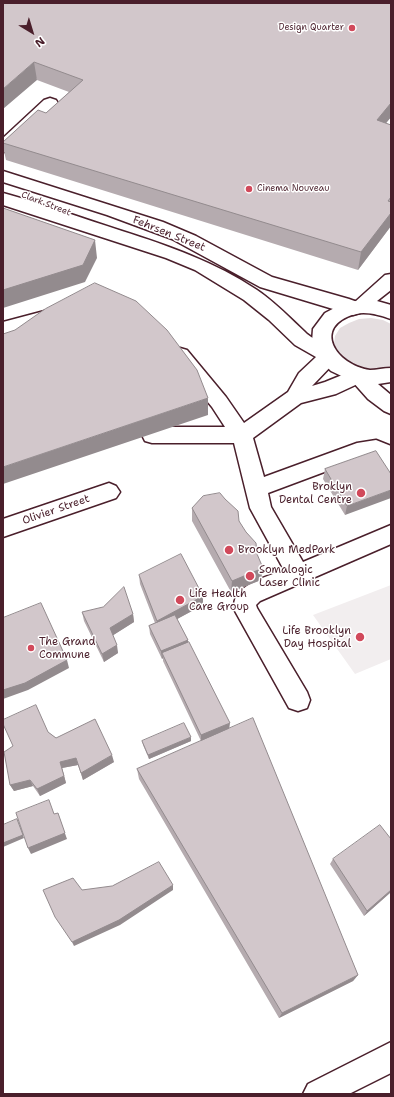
<!DOCTYPE html>
<style>
body{margin:0}
#map{position:relative;width:394px;height:1097px;overflow:hidden;background:#fff;font-family:"Shantell Sans",sans-serif}
canvas{display:block}
.frame{position:absolute;inset:0;border:4px solid #4a1f2b;pointer-events:none}
.north{position:absolute;left:12px;top:12px;width:40px;height:40px;-webkit-text-stroke:3px #fff;paint-order:stroke;rotate:142deg;font-size:11px;font-weight:700;line-height:16px;text-align:center;color:#4a1f2b}
.north::after{content:'';display:block;margin:auto;width:14px;height:18px;background:#4a1f2b;clip-path:polygon(50% 0,100% 100%,50% 72%,0 100%)}
</style>
<div id="map">
<canvas width="394" height="1097"></canvas>
<div class="frame"></div>
<div class="north">N</div>
</div>
<script>
const ctx = document.querySelector('canvas').getContext('2d');
ctx.lineJoin = 'round';
function fillPath(path, color) { ctx.fillStyle = color; ctx.fill(path, 'evenodd'); }
function strokePath(path, color, width, dash) { ctx.strokeStyle = color; ctx.lineWidth = width; ctx.lineCap = dash ? 'butt' : 'round'; ctx.setLineDash(dash || []); ctx.stroke(path); }
function drawText(font, color, halo, rows, align = 'center') {
  ctx.font = font + ' "Shantell Sans",sans-serif'; ctx.lineWidth = 3; ctx.setLineDash([]); ctx.textBaseline = 'middle'; ctx.strokeStyle = halo; ctx.fillStyle = color; for (const [text, x, y, turn = 0] of rows) {
    ctx.save(); ctx.translate(x, y); ctx.rotate((+turn || 0) * Math.PI / 180); ctx.textAlign = isNaN(turn) ? turn : align; if (halo) ctx.strokeText(text, 0, 0); ctx.fillText(text, 0, 0); ctx.restore();
  }
}
fillPath(new Path2D(`
 M391 585V659L355 674 313 615Z`), '#f2eeef');
fillPath(new Path2D(`
 M371 318 383 320 391 324V371L365 373 336 354 334 345 335 336 340 328 349 323 359 319Z`), '#e5dee0');
const minor = new Path2D(`
 M50 98 56 100 58 103 56 106 9 151 3 152V138L44 100Z
 M3 171 163 222 196 236 272 277 349 299 360 303 362 308 360 313 353 315 260 287 172 239 107 215 3 182Z
 M3 193C43 204 82 218 122 231 169 246 215 262 257 290 276 303 291 319 307 334 318 343 330 344 338 357L335 362 312 386 325 382 357 369 364 371 367 376 364 381 336 394 301 403 253 438 264 477 357 443 376 440 391 446V473L384 471C376 455 376 456 359 459L268 493 271 507 303 562 391 525V544L260 601 256 605 257 608 307 692 310 700 307 708 298 711 289 708 235 611C228 586 267 577 284 570L250 508 234 443H152L145 441 142 435 145 429 152 427H225L212 407 173 360 170 355 173 350 180 348 187 350 226 397 244 423 288 392 299 373 316 357 295 345 269 320 244 300 195 270 166 258 3 205Z
 M52 309 59 311 61 316 59 321 3 336V322Z
 M109 483 116 486 120 492 116 498 3 537V519Z
 M391 1042V1073L349 1094H303L308 1084Z`);
const major = new Path2D(`
 M391 274V290L377 301 391 305V319C380 315 366 311 355 314 311 327 336 365 370 370 376 370 384 368 391 368V382L378 384 391 395V414L384 411 368 399 352 381 331 371 320 360 312 342 313 329 325 313 342 304 356 301 385 275Z`);
strokePath(minor, '#4a1f2b', 3);
strokePath(major, '#4a1f2b', 3);
fillPath(minor, '#fff');
fillPath(major, '#fff');
fillPath(new Path2D(`
 M3 3H391V117L386 123 391 125V226L358 270 6 160 3 147V143L46 113 69 92 37 80Z
 M376 451 345 515 323 479 325 469Z
 M192 508 239 521 261 580 231 592 192 521Z
 M139 575 203 596V605L177 619 188 640V642L229 729 358 975 353 981 279 1018 139 779 137 769 201 741 163 661V658L162 659 150 634 149 626 155 623 140 584Z
 M82 612 133 614 134 622 113 635 118 653 104 662 84 621Z
 M48 732 56 738 114 762 83 780 78 765 62 768 66 783 40 796 33 786 14 791 10 785Z
 M142 741H191L149 759 143 745Z
 M333 859 391 892 364 916 330 864Z`), '#b5abaf');
fillPath(new Path2D(`
 M34 62 37 80 3 109V89Z
 M391 103V117L374 138 377 120Z
 M391 213V226L358 270 361 252Z
 M95 240 97 258 85 282 3 308V290Z
 M208 398V415L3 484V467Z
 M391 490V498L345 515 347 506Z
 M263 568 261 580 231 592 232 581Z
 M203 596V605L157 630V621Z
 M133 614 134 622 112 636 110 628Z
 M188 640V648L162 653 163 658 162 659 161 651Z
 M117 645 118 653 104 662 102 654Z
 M67 660 69 668 28 690 3 699V690Z
 M230 723 229 730 201 742V735Z
 M191 737V741L149 759 148 755Z
 M112 755 114 762 83 780 81 773Z
 M76 758 78 765 62 768 66 783 40 796 37 789 60 762Z
 M30 780 33 786 14 791 10 785Z
 M17 819 24 838 3 847V843Z
 M60 819 67 839 31 854 28 848Z
 M173 885V890L120 925 74 946 72 942Z
 M391 890V892L364 916 367 911Z
 M358 975 353 981 279 1018 282 1013Z`), '#938b8e');
const building = new Path2D(`
 M3 3H391V103L377 120 391 125V197L388 201 391 202V213L361 252 3 143V142L38 110 46 113 83 80 34 62 3 89Z
 M3 208 95 240 83 265 3 290Z
 M95 283 136 301 167 330 197 370 208 398 3 467V334L15 330 45 309Z
 M376 451 391 474V490L347 506 325 469Z
 M220 493 225 499 238 511 239 521 246 532 256 543 257 554 263 568 232 581 192 508 203 496Z
 M181 554 203 596 157 621 139 575Z
 M124 587 133 614 110 628 117 645 102 654 82 612 103 607Z
 M41 603 67 660 25 683 3 690V618Z
 M175 615 188 640 161 651 149 626Z
 M189 642 230 723 201 735 162 653Z
 M36 705 48 732 56 738 95 719 112 755 81 773 76 758 60 762 64 776 37 789 30 780 10 785 4 752 13 746 3 724V720Z
 M253 718 358 975 282 1013 137 769Z
 M184 723 191 737 148 755 142 741Z
 M49 800 54 814 58 813 65 833 28 848 16 813Z
 M17 819 23 835 3 843V825Z
 M380 825 391 839V890L367 911 333 859Z
 M159 862 173 885 119 920 72 942 55 917 43 890 73 878 82 890 112 886Z`);
fillPath(building, '#d2c7cb');
strokePath(building, '#938b8e', 1);
for (const [x, y, r, color] of [
 [352,28,4,"#d1495b"],
 [249,189,4,"#d1495b"],
 [361,493,5,"#d1495b"],
 [229,550,5,"#d1495b"],
 [250,576,5,"#d1495b"],
 [180,600,5,"#d1495b"],
 [360,637,5,"#d1495b"],
 [31,648,4,"#d1495b"]
]) { const dot = new Path2D(); dot.arc(x, y, r, 0, 2 * Math.PI); ctx.fillStyle = color; ctx.fill(dot); strokePath(dot, '#fff', 1.5); }
drawText('9px', '#4a1f2b', '#fff', [
 ["Design Quarter",344,28],
 ["Cinema Nouveau",257,189,"left"]
], 'right');
drawText('9px', '#4a1f2b', '#fff', [
 ["Clark Street",46,204,21]
]);
drawText('11px', '#4a1f2b', '#fff', [
 ["Fehrsen Street",169,234,22],
 ["Olivier Street",56,510,-19]
]);
drawText('11px', '#4a1f2b', '#fff', [
 ["Broklyn",352,487,"right"],
 ["Dental Centre",352,500,"right"],
 ["Brooklyn MedPark",238,550],
 ["Somalogic",259,570],
 ["Laser Clinic",259,583],
 ["Life Health",189,594],
 ["Care Group",189,607],
 ["Life Brooklyn",351,631,"right"],
 ["Day Hospital",351,644,"right"],
 ["The Grand",39,642],
 ["Commune",39,655]
], 'left');
</script>
